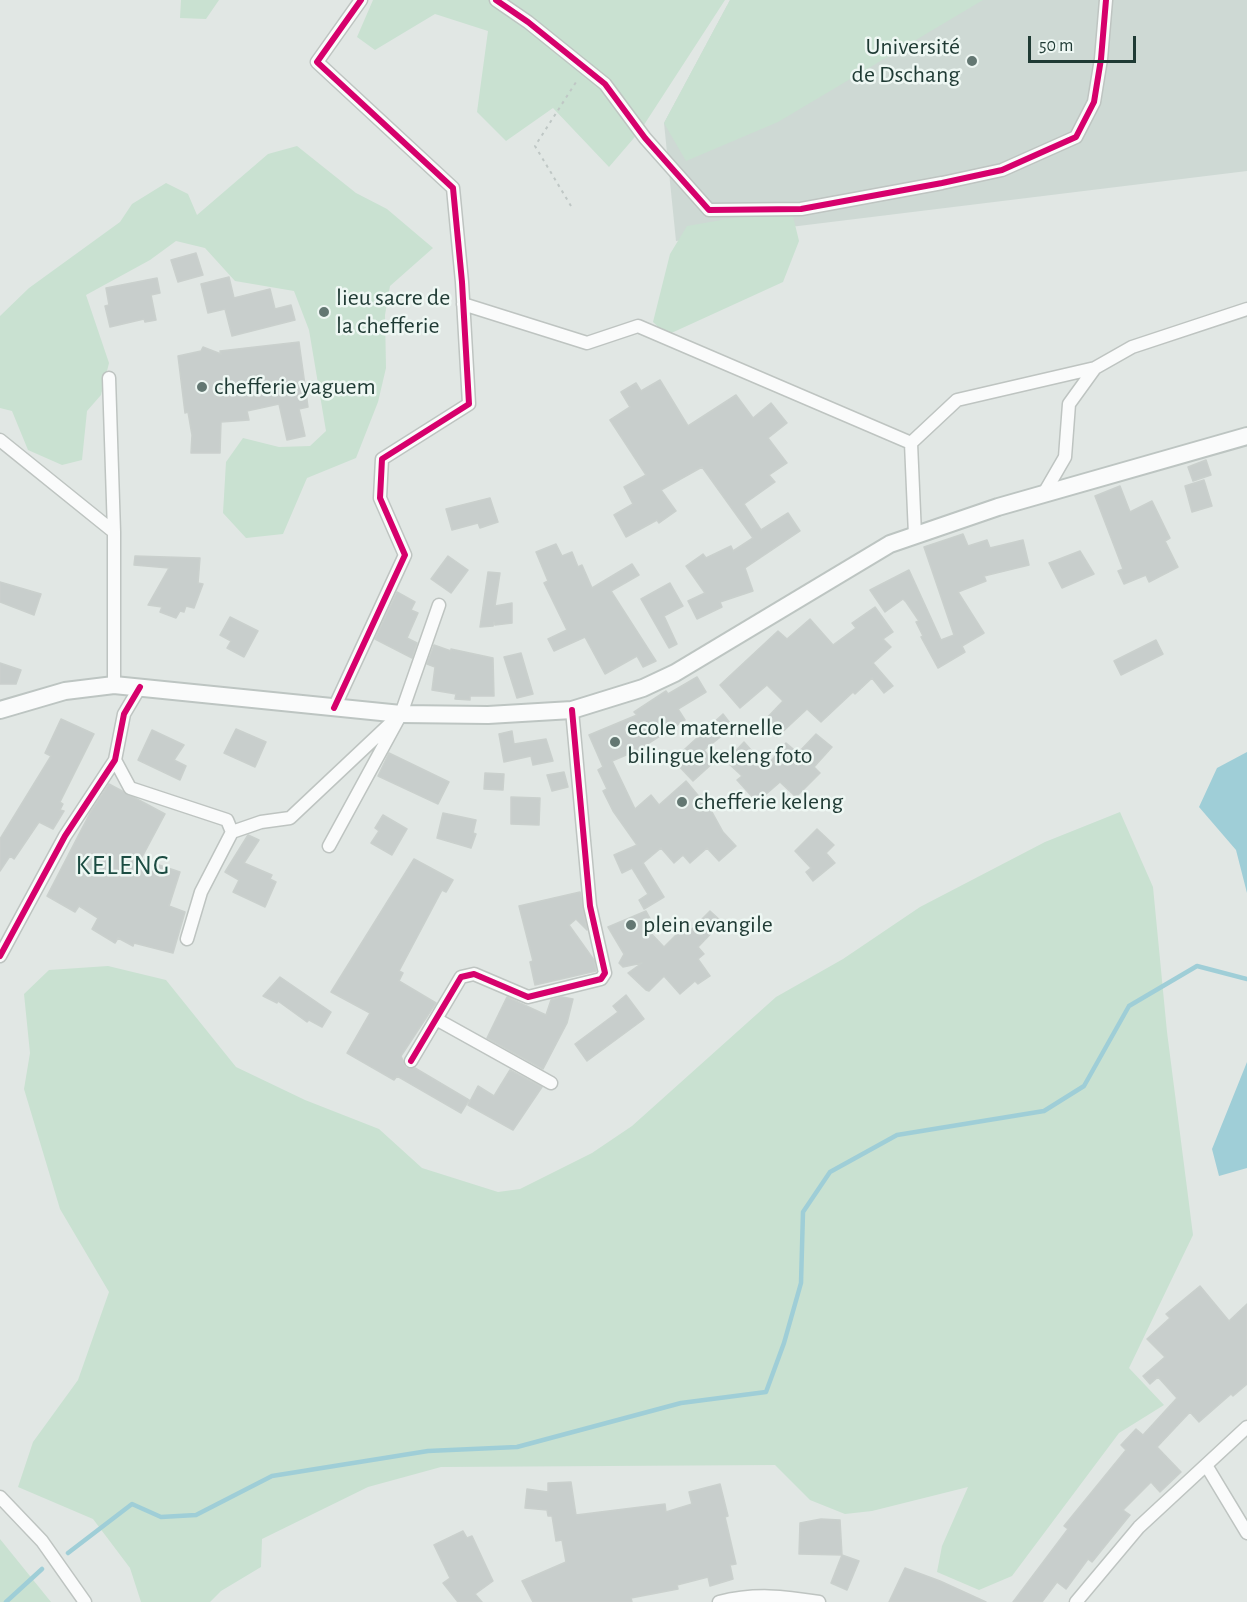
<!DOCTYPE html>
<meta charset="utf-8">
<style>
body{margin:0}
#map{position:relative;width:1247px;height:1602px;overflow:hidden;background:#e1e7e4;font-family:"Alegreya Sans",sans-serif}
canvas{display:block}
.scale{position:absolute;left:1028px;top:36px;width:108px;height:27px;box-sizing:border-box;border:3px solid #1f3a34;border-top:0;padding-left:8px;font-size:18px;line-height:21px;white-space:nowrap;color:#1f3a34;-webkit-text-stroke:4px #eef7f3;paint-order:stroke}
</style>
<div id="map">
<canvas width="1247" height="1602"></canvas>
<div class="scale">50 m</div>
</div>
<script>
const ctx = document.querySelector('canvas').getContext('2d');
ctx.lineJoin = 'round';
function fillPath(path, color) { ctx.fillStyle = color; ctx.fill(path, 'evenodd'); }
function strokePath(path, color, width, dash) { ctx.strokeStyle = color; ctx.lineWidth = width; ctx.lineCap = dash ? 'butt' : 'round'; ctx.setLineDash(dash || []); ctx.stroke(path); }
function drawText(font, color, halo, rows, align = 'center') {
  ctx.font = font + ' "Alegreya Sans",sans-serif'; ctx.lineWidth = 5; ctx.setLineDash([]); ctx.textBaseline = 'middle'; ctx.strokeStyle = halo; ctx.fillStyle = color; for (const [text, x, y, turn = 0] of rows) {
    ctx.save(); ctx.translate(x, y); ctx.rotate((+turn || 0) * Math.PI / 180); ctx.textAlign = isNaN(turn) ? turn : align; if (halo) ctx.strokeText(text, 0, 0); ctx.fillText(text, 0, 0); ctx.restore();
  }
}
fillPath(new Path2D(`
 M730 0H1247V171L676 241 664 123Z`), '#ced9d4');
fillPath(new Path2D(`
 M181 0H219L206 19 180 18Z
 M373 0H725L640 131 609 167 553 108 506 141 477 112 488 31 435 14 375 50 357 37Z
 M730 0H983L778 122 686 161 664 123Z
 M297 146 356 193 387 209 433 248 390 286 385 315 386 368 378 402 356 458 307 478 283 534 246 538 223 513 226 462 243 438 279 447 310 446 326 431 309 330 294 291 235 281 205 248 176 241 150 260 86 295 109 363 101 395 87 411 82 460 62 465 28 450 12 411 0 408V316L29 288 120 222 132 204 166 183 188 194 197 215 268 154Z
 M791 208 799 241 783 282 667 335 653 322 670 254 687 226Z
 M1120 812 1153 887 1167 1032 1193 1235 1129 1368 1164 1405 1119 1433 1012 1576 979 1590 937 1572 942 1546 968 1487 872 1511 845 1514 810 1500 775 1465 441 1467 368 1487 262 1539 261 1567 221 1591 210 1602H141L130 1568 93 1519 18 1487 33 1442 78 1380 109 1292 60 1209 24 1089 30 1053 24 994 49 970 108 966 166 980 236 1067 305 1100 379 1129 422 1168 498 1192 520 1189 592 1153 632 1126 776 997 843 959 920 907 1045 842Z
 M0 1539 51 1602H0Z`), '#c9e1d1');
fillPath(new Path2D(`
 M1247 752V893L1236 850 1199 807 1217 768Z
 M1247 1062V1168L1219 1176 1212 1149Z`), '#9fced7');
strokePath(new Path2D(`
 M68 1553 132 1504 161 1517 196 1515 272 1476 428 1451 517 1447 681 1403 766 1392 784 1343 801 1283 803 1212 830 1172 897 1135 1044 1111 1084 1086 1129 1006 1197 966 1247 979
 M6 1602 42 1569`), '#9fced7', 4.5);
const building = new Path2D(`
 M196 253 203 275 178 282 171 260Z
 M229 277 234 298 270 289 275 309 291 305 295 320 232 336 225 309 208 313 201 284Z
 M157 278 160 293 151 295 156 320 145 322 144 319 110 327 105 306 109 305 106 288Z
 M299 342 308 407 299 409 305 436 287 440 279 404 247 411 249 420 221 422 220 453H191L192 435 188 412 185 413 178 356 201 351 203 347 221 354 220 351Z
 M660 380 688 426 736 395 753 418 771 403 787 423 768 438 787 463 769 475 775 482 744 504 761 530 788 513 800 531 745 568 753 591 720 602 722 607 697 619 688 601 705 593 686 566 703 554 706 558 731 546 733 551 753 538 702 467 661 490 676 511 659 523 657 520 626 537 614 515 633 504 624 487 646 475 610 420 630 407 621 392 636 383 641 391Z
 M1206 460 1211 475 1193 481 1188 467Z
 M1204 480 1212 506 1192 512 1185 486Z
 M1120 486 1130 512 1152 501 1170 538 1165 541 1178 567 1149 582 1146 575 1124 584 1118 571 1123 569 1095 496Z
 M490 498 498 522 480 528 478 523 452 530 446 509Z
 M963 534 968 546 987 540 990 548 1023 540 1029 565 984 576 986 581 958 592 984 633 962 646 965 652 938 668 921 637 923 636 916 622 919 621 906 602 903 599 885 612 870 590 909 570 941 640 954 635 924 547Z
 M556 544 562 556 572 552 578 567 582 565 592 588 632 564 639 575 611 591 656 661 643 667 637 656 605 674 585 637 554 651 548 639 567 630 544 583 548 581 536 552Z
 M1080 551 1094 574 1062 588 1049 563Z
 M135 556 200 558 198 583 203 584 194 608 186 606 184 612 180 611 176 618 160 612 162 607 148 605 169 568 134 565Z
 M448 556 468 570 451 593 431 579Z
 M488 572 500 573 495 606 512 603V623L495 625 494 622 493 626 480 627Z
 M0 582 41 594 34 615 0 602Z
 M670 583 683 606 664 616 677 644 669 648 641 599Z
 M397 592 415 602 411 610 418 613 407 638 417 643 412 658 375 639Z
 M875 607 893 632 883 639 891 647 873 663 893 686 884 693 872 678 855 694 853 692 821 722 807 709 777 737 763 722 783 701 767 685 740 708 720 685 778 631 787 639 810 619 833 645 856 628 852 623Z
 M230 617 258 631 244 657 227 648 231 641 220 635Z
 M1156 640 1163 654 1121 675 1114 661Z
 M434 645 451 651V649L493 658 494 696H470V700L455 699 456 694 432 690 435 667 427 664Z
 M521 653 533 694 517 698 504 657Z
 M0 663 21 670 16 684H0Z
 M697 677 706 692 678 709 685 720 638 750 612 761 635 809 651 795 659 805 686 781 712 812 723 832 736 846 719 861 707 848 690 863 683 855 674 863 661 848 643 863 664 897 644 909 639 900 648 894 632 868 622 873 614 855 637 845 613 811 603 791 607 789 598 770 603 767 589 735 637 715 634 712 666 691 668 694Z
 M723 714 733 727 704 750 714 762 693 781 673 760Z
 M61 719 94 734 60 802 63 804 60 810 64 811 53 829 39 822 14 859 10 856 0 871V839L51 756 45 753Z
 M236 729 266 742 255 767 224 753Z
 M152 730 184 745 174 760 186 766 180 780 138 760Z
 M512 731 514 744 546 739 553 761 533 765 531 756 504 762 499 734Z
 M816 734 832 747 814 767 820 773 796 797 780 782 757 802 737 780 742 776 726 761 744 742 766 767 786 743 798 753Z
 M389 753 449 782 438 804 378 776Z
 M564 772 568 787 552 791 547 775Z
 M485 773 504 774 503 790 484 789Z
 M109 784 165 814 141 859 180 872 169 906 185 912 173 953 134 943 133 946 118 938 115 943 92 929 98 918 79 906 75 912 47 896 90 813Z
 M511 797 540 798 539 825 511 824Z
 M443 813 476 820 473 833 476 834 471 848 437 838Z
 M383 815 407 829 392 855 371 843 379 831 375 828Z
 M817 829 834 845 826 853 835 863 813 881 806 872 811 868 795 851Z
 M248 835 259 840 244 863 272 875 270 879 276 882 265 907 233 892 239 880 225 872Z
 M414 859 453 880 446 892 442 890 399 971 403 973 399 981 436 1003 401 1056 406 1068H415L469 1100 461 1113 397 1076 394 1080 347 1053 370 1013 331 992Z
 M580 892 587 930 576 919 569 925 594 960 596 971 535 985 530 962 533 961 519 906Z
 M646 911 652 922 645 927 664 947 682 929 687 934 710 911 722 922 698 947 704 954 698 959 710 976 698 984 695 981 680 994 664 976 649 991 646 990 628 973 642 963 623 967 619 963 624 954 608 927Z
 M280 977 331 1012 322 1027 309 1020 307 1022 278 1001 277 1003 263 996Z
 M626 995 644 1019 587 1061 575 1044 618 1012 613 1006Z
 M507 997 546 1015 551 1000 562 997 573 999 567 1023 543 1069 487 1038Z
 M510 1070 542 1087 513 1130 468 1105 478 1086 494 1096Z
 M1200 1286 1229 1321 1247 1304V1384L1233 1396 1231 1394 1199 1422 1190 1412 1157 1447 1181 1472 1160 1492 1151 1482 1123 1510 1130 1515 1092 1562 1088 1559 1066 1589 1057 1582 1042 1602H1013L1068 1529 1064 1526 1126 1450 1121 1445 1136 1429 1143 1435 1177 1398 1158 1377 1150 1384 1143 1376 1165 1357 1147 1339 1170 1318 1166 1314Z
 M571 1482 576 1515 665 1504 666 1512 692 1504 689 1492 720 1484 728 1516 725 1517 736 1564 730 1565 733 1579 710 1586 708 1577 677 1585 678 1589 631 1598 632 1602H533L522 1581 566 1562 562 1540 556 1541 552 1516H548L547 1510 525 1508 527 1489 548 1492V1483Z
 M821 1519 840 1520 842 1555 859 1561 847 1590 831 1583 842 1555 799 1554 800 1523Z
 M463 1531 467 1538 472 1536 493 1581 475 1594 482 1602H458L443 1583 450 1578 434 1545Z
 M905 1568 940 1581 986 1602H889Z`);
fillPath(building, '#c8cecc');
strokePath(building, '#cad0cd', 1.5);
const street = new Path2D(`
 M496 0 528 22 605 84 645 138 709 210 801 209 942 183 1002 170 1076 137 1094 102 1101 59 1106 0
 M463 304 587 343 638 326 911 443 915 535
 M109 378 114 532
 M0 440 114 532V685
 M911 443 957 400 1095 368
 M1043 495 1065 457 1069 404 1095 368 1132 347 1247 309
 M334 708 405 555 380 498 382 459 469 404 462 282 453 188 317 62 361 0
 M115 760 130 788 227 820 232 832 201 892 187 939
 M232 832 261 822 290 818 393 721
 M329 846 401 714 439 605
 M0 956 65 836 115 760 124 714 140 687
 M436 1019 551 1083
 M411 1061 461 977 474 974 528 997 601 979 605 973 590 906 572 710
 M1206 1465 1247 1533
 M0 1497 42 1541 85 1602
 M719 1602C754 1593 784 1596 819 1602
 M1076 1602 1139 1527 1247 1427`);
const secondary = new Path2D(`
 M0 710 65 691 114 685 401 714 488 715 572 710 643 688 675 673 890 544 998 507 1247 436`);
strokePath(street, '#bec4c1', 15);
strokePath(secondary, '#bdc5c2', 20);
strokePath(new Path2D(`
 M571 206 535 146 578 79`), '#bfc7c5', 2, [3, 4.5]);
strokePath(street, '#fafbfb', 12);
strokePath(secondary, '#fafbfb', 16);
strokePath(new Path2D(`
 M496 0 528 22 605 84 645 138 709 210 801 209 942 183 1002 170 1076 137 1094 102 1101 59 1106 0
 M334 708 405 555 380 498 382 459 469 404 462 282 453 188 317 62 361 0
 M0 956 65 836 115 760 124 714 140 687
 M411 1061 461 977 474 974 528 997 601 979 605 973 590 906 572 710`), '#d6006c', 6);
for (const [x, y, r, color] of [
 [972,61,6,"#637772"],
 [324,312,6,"#637772"],
 [202,387,6,"#637772"],
 [615,742,6,"#637772"],
 [682,802,6,"#637772"],
 [631,925,6,"#637772"]
]) { const dot = new Path2D(); dot.arc(x, y, r, 0, 2 * Math.PI); ctx.fillStyle = color; ctx.fill(dot); strokePath(dot, '#eef7f3', 2); }
drawText('24px', '#1f3a34', '#eef7f3', [
 ["Université",960,47,"right"],
 ["de Dschang",960,75,"right"],
 ["lieu sacre de",336,298],
 ["la chefferie",336,326],
 ["chefferie yaguem",214,387],
 ["ecole maternelle",627,728],
 ["bilingue keleng foto",627,756],
 ["chefferie keleng",694,802],
 ["plein evangile",643,925]
], 'left');
ctx.letterSpacing = '1.5px';
drawText('27px', '#1b4c42', '#eef7f3', [
 ["KELENG",123,866]
]);
ctx.letterSpacing = '0px';
</script>
